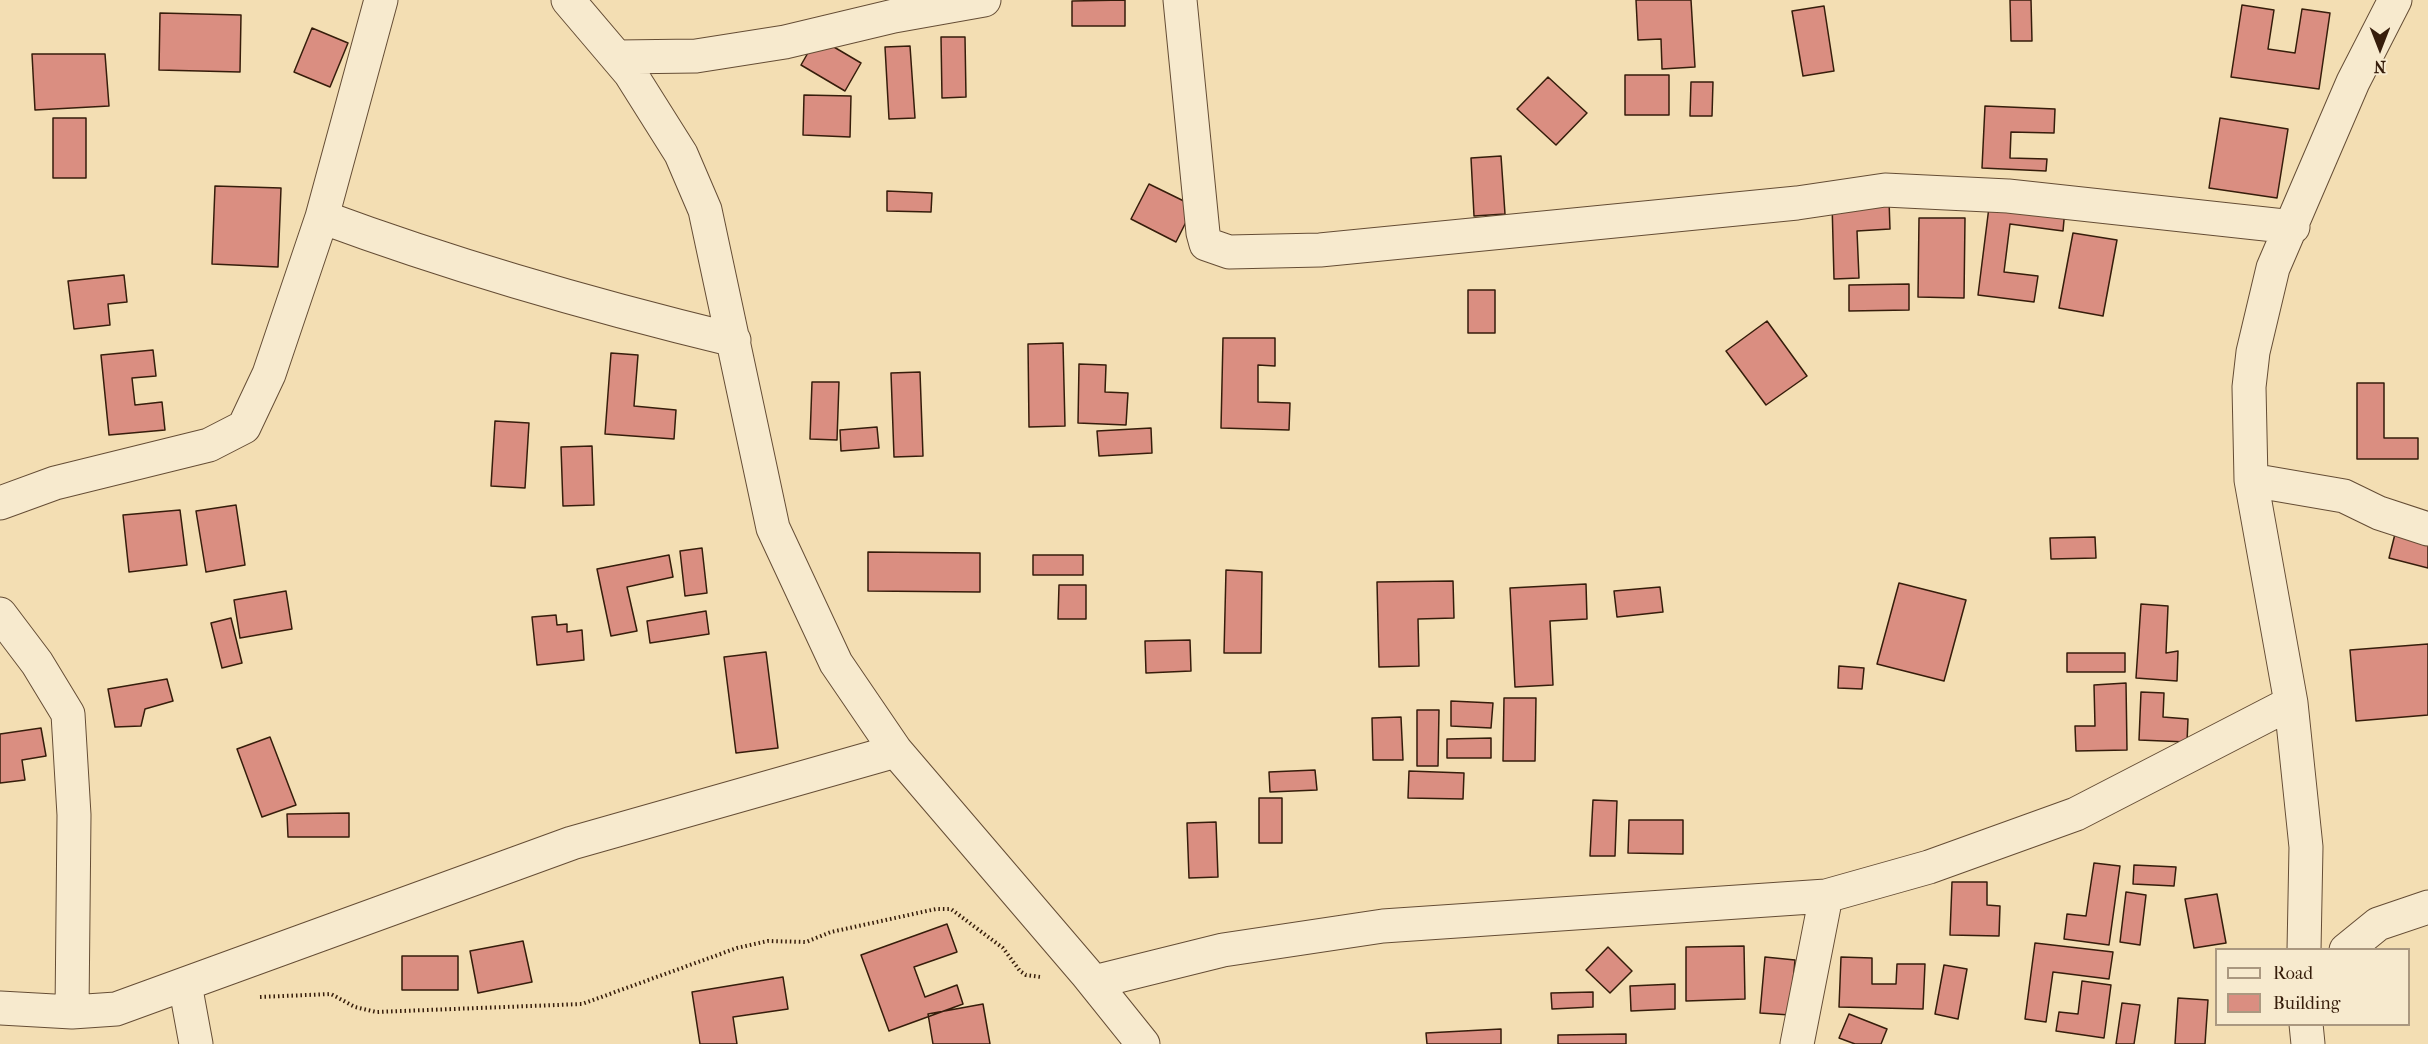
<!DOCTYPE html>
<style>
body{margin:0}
#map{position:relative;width:2428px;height:1044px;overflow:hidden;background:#f3deb3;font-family:"IM FELL French Canon",serif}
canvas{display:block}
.legend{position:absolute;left:2215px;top:948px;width:195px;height:78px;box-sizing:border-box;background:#f7eace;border:2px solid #aa9880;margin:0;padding:8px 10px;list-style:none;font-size:18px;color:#361d0b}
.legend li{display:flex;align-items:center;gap:12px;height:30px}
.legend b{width:30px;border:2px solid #aa9880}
.north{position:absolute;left:2350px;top:18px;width:60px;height:60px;-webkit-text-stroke:4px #f7eace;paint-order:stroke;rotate:180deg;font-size:16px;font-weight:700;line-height:24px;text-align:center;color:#361d0b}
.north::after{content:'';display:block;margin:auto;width:21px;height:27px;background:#361d0b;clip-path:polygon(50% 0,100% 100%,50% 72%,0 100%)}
</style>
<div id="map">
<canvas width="2428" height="1044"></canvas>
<ul class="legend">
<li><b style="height:8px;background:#f7eace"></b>Road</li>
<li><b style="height:16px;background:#da8e81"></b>Building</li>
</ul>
<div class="north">N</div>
</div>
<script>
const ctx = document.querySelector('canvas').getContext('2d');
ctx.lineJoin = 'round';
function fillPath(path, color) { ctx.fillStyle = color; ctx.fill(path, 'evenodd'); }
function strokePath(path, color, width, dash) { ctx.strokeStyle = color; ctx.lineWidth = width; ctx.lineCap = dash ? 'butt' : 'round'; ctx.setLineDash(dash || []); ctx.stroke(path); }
const building = new Path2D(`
 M1125 0V26H1072V1Z
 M1636 0H1691L1695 67 1662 69 1661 39 1638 40Z
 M2010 0H2031L2032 41H2011Z
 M2242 5 2274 10 2268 49 2295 53 2302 9 2330 13 2319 89 2231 77Z
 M1824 6 1834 71 1803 76 1792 11Z
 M160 13 241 15 240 72 159 70Z
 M312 28 348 43 330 87 294 72Z
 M817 37 861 63 845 91 801 65Z
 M941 37H965L966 97 942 98Z
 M910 46 915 118 889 119 885 47Z
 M32 54H105L109 106 35 110Z
 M1625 75H1669V115H1625Z
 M1548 77 1587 113 1556 145 1517 109Z
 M1691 82H1713L1712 116H1690Z
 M804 95 851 96 850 137 803 135Z
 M1985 106 2055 109 2054 133 2011 132 2010 158 2047 159 2046 171 1982 168Z
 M53 118H86V178H53Z
 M2220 118 2288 129 2277 198 2209 188Z
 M1501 156 1505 214 1474 216 1471 158Z
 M1149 184 1194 206 1176 242 1131 219Z
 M215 186 281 188 278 267 212 264Z
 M887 191 932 193 931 212 887 211Z
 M1990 199 2065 209 2063 231 2010 224 2004 272 2038 276 2034 302 1978 295Z
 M1889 200 1890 229 1857 231 1859 278 1834 279 1832 202Z
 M1919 218H1965L1964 298 1918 297Z
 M2073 233 2117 240 2103 316 2059 308Z
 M124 275 127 302 108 304 110 325 74 329 68 281Z
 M1909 284V310L1849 311V285Z
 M1468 290H1495V333H1468Z
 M1767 321 1807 376 1766 405 1726 351Z
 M1223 338H1275V366L1258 365V402L1290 403 1289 430 1221 428Z
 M1063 343 1065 426 1029 427 1028 344Z
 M153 350 156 376 132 378 135 405 162 402 165 430 109 435 101 355Z
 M611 353 638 355 634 406 676 410 674 439 605 434Z
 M1079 364 1106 365 1105 392 1128 393 1126 425 1078 423Z
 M920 372 923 456 894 457 891 373Z
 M812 382H839L837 440 810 439Z
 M2357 383H2384V438H2418V459H2357Z
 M495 421 529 423 525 488 491 486Z
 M877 427 879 448 841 451 840 430Z
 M1151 428 1152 453 1099 456 1097 431Z
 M592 446 594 505 563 506 561 447Z
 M236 505 245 565 206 572 196 511Z
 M180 510 187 565 129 572 123 515Z
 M2395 534 2428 542V568L2389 558Z
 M2095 537 2096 558 2051 559 2050 538Z
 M702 548 707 593 685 596 680 551Z
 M868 552 980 553V592L868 591Z
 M669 555 673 577 627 587 637 631 611 636 597 569Z
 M1033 555H1083V575H1033Z
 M1226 570 1262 572 1261 653H1224Z
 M1453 581 1454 618 1418 619 1419 666 1379 667 1377 582Z
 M1899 583 1966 600 1944 681 1877 664Z
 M1586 584 1587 619 1550 621 1553 685 1515 687 1510 588Z
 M1059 585H1086V619H1058Z
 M1660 587 1663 612 1617 617 1614 591Z
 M286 591 292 629 240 638 234 600Z
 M2141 604 2168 606 2166 653 2178 651 2177 681 2136 678Z
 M706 611 709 634 650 643 647 621Z
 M556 615 557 625 567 624V632L582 630 584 660 537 665 532 617Z
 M231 618 242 663 222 668 211 623Z
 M1190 640 1191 671 1146 673 1145 641Z
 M2428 644V715L2356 721 2350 650Z
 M766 652 778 748 736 753 724 657Z
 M2067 653H2125V672H2067Z
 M1839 666 1864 668 1862 689 1838 688Z
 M167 679 173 701 145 709 141 726 115 727 108 689Z
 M2126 683 2127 750 2076 751 2075 726H2095L2094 685Z
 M2141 692 2164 693 2163 717 2188 719 2187 742 2139 740Z
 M1504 698H1536L1535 761H1503Z
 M1451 701 1493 703 1491 728 1451 726Z
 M1417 710H1439L1438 766H1417Z
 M1401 717 1403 760H1373L1372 718Z
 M41 728 46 756 22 760 25 780 0 783V734Z
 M270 737 296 805 262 817 237 749Z
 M1491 738V758H1447V739Z
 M1315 770 1317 790 1270 792 1269 772Z
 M1409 771 1464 773 1463 799 1408 798Z
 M1259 798H1282V843H1259Z
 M1593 800 1617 801 1615 856H1590Z
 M349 813V837H288L287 814Z
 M1629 820H1683V854L1628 853Z
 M1216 822 1218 877 1189 878 1187 823Z
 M2094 863 2120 866 2109 945 2064 939 2067 914 2086 916Z
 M2134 865 2176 867 2174 886 2133 884Z
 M1952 882H1987V905L2000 906 1999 936 1950 935Z
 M2126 892 2146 895 2140 945 2120 942Z
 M2217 894 2226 943 2194 948 2185 899Z
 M947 924 957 952 914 967 925 997 957 985 963 1004 889 1031 861 955Z
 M523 941 532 982 478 993 470 951Z
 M2035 943 2113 952 2109 979 2053 972 2046 1022 2025 1019Z
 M1744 946 1745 999 1686 1001V947Z
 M1608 947 1632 971 1610 993 1586 970Z
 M402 956H458V990H402Z
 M1765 957 1795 960 1790 1015 1760 1013Z
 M1841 957 1872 958V984H1896L1897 964H1925L1923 1009 1839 1007Z
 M1944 965 1967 969 1958 1019 1935 1014Z
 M783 977 788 1009 733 1017 737 1044H700L692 992Z
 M2082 981 2111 985 2104 1038 2056 1031 2059 1012 2078 1014Z
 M1675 984V1009L1631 1011 1630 986Z
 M1593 992V1007L1552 1009 1551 993Z
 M2178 998 2208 1000 2205 1044H2175Z
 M2122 1003 2140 1005 2134 1044H2116Z
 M983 1004 990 1044H933L928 1014Z
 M1849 1014 1887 1029 1881 1044H1855L1839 1038Z
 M1501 1029V1044H1427L1426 1033Z
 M1626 1034V1044H1558V1035Z`);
fillPath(building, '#da8e81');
strokePath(building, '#361d0b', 1.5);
const minor = new Path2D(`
 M568 0 630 73 681 154 705 210 773 528 836 663 896 751 1086 973 1143 1044
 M1180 0 1203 233 1206 244 1229 252 1320 250 1797 203 1885 190 2008 196 2293 227
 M618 57 696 56 785 42 894 16 984 0
 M322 217C457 267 594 306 734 340
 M2251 480 2344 496 2379 513 2428 529
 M0 503 55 483 209 445 244 427 269 374 322 217 381 0
 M0 614 37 663 68 714 74 815 72 1012
 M2304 950 2306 847 2291 703 2251 480 2249 387 2253 352 2273 268 2353 82 2395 0
 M2346 950 2378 924 2428 907
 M1094 982 1223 950 1383 926 1826 896 1929 867 2076 814 2291 703
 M185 984 196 1044
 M0 1008 72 1012 116 1009 572 843 896 751
 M2306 1024 2308 1044
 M1797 1044 1826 896`);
strokePath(minor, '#654d35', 35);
strokePath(new Path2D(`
 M260 997 331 994 355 1007 376 1012 582 1004 737 948 768 941 806 942 831 932 936 909H951L1003 948 1020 971 1026 975 1041 977`), '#361d0b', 4, [1.5, 3]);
strokePath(minor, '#f7eace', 33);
</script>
